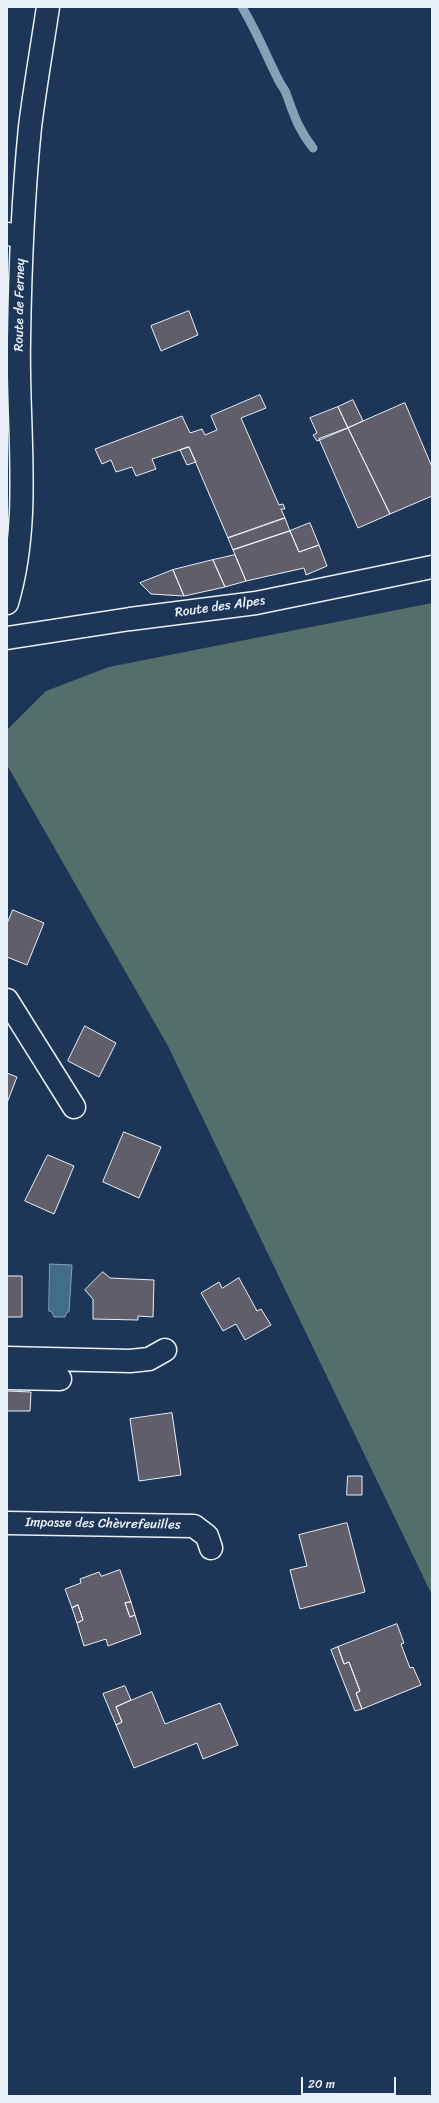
<!DOCTYPE html>
<meta charset="utf-8">
<style>
body{margin:0}
#map{position:relative;width:439px;height:2103px;overflow:hidden;background:#1d3557;font-family:Sriracha,sans-serif}
canvas{display:block}
.frame{position:absolute;inset:0;border:8px solid #e8f1f8;pointer-events:none}
.scale{position:absolute;left:301px;top:2077px;width:95px;height:18px;box-sizing:border-box;border:2px solid #e8f1f8;border-top:0;padding-left:5px;font-size:12px;line-height:14px;white-space:nowrap;color:#e8f1f8;-webkit-text-stroke:3px #1d3557;paint-order:stroke}
</style>
<div id="map">
<canvas width="439" height="2103"></canvas>
<div class="frame"></div>
<div class="scale">20 m</div>
</div>
<script>
const ctx = document.querySelector('canvas').getContext('2d');
ctx.lineJoin = 'round';
function fillPath(path, color) { ctx.fillStyle = color; ctx.fill(path, 'evenodd'); }
function strokePath(path, color, width, dash) { ctx.strokeStyle = color; ctx.lineWidth = width; ctx.lineCap = dash ? 'butt' : 'round'; ctx.setLineDash(dash || []); ctx.stroke(path); }
function drawText(font, color, halo, rows, align = 'center') {
  ctx.font = font + ' Sriracha,sans-serif'; ctx.lineWidth = 3; ctx.setLineDash([]); ctx.textBaseline = 'middle'; ctx.strokeStyle = halo; ctx.fillStyle = color; for (const [text, x, y, turn = 0] of rows) {
    ctx.save(); ctx.translate(x, y); ctx.rotate((+turn || 0) * Math.PI / 180); ctx.textAlign = isNaN(turn) ? turn : align; if (halo) ctx.strokeText(text, 0, 0); ctx.fillText(text, 0, 0); ctx.restore();
  }
}
fillPath(new Path2D(`
 M432 603V1595L168 1046 7 765V730L46 691 109 667Z`), '#566e6b');
const water = new Path2D(`
 M50 1264 72 1265 69 1312H67L65 1317H54L52 1312 49 1311Z`);
fillPath(water, '#426d89');
strokePath(water, '#84a2b5', 1);
strokePath(new Path2D(`
 M242 7C256 30 266 55 278 79 280 84 284 88 286 93 294 115 298 129 313 148`), '#84a2b5', 9);
const building = new Path2D(`
 M189 311 198 335 161 351 151 326Z
 M260 395 266 408 241 418 279 505 283 504 285 509H281L285 518 228 538 189 447 152 459 156 469 136 476 132 467 116 472 111 460 102 464 95 449 182 416 190 433 202 429 205 435 217 430 211 416Z
 M353 400 363 421 348 428 338 407Z
 M405 403 432 467V496L390 514 348 428Z
 M338 407 348 428 317 441 313 435 317 433 310 418Z
 M348 428 390 514 358 528 319 439Z
 M189 447 196 462 187 465 180 450Z
 M285 518 290 531 233 550 228 538Z
 M310 523 319 545 299 552 290 531Z
 M290 531 299 552 319 545 327 566 306 575 304 568 246 581 233 550Z
 M235 555 246 581 225 587 213 560Z
 M213 560 225 587 184 596 173 570Z
 M173 570 184 596 151 594 140 583Z
 M13 910 44 923 27 965 7 957V924Z
 M85 1026 116 1043 99 1077 68 1061Z
 M7 1073 17 1077 7 1103Z
 M124 1132 161 1147 139 1198 103 1182Z
 M48 1155 74 1166 54 1214 25 1201Z
 M103 1272 110 1278 154 1280 153 1317 138 1316V1320L93 1319V1299L85 1290Z
 M7 1276H22V1317H7Z
 M239 1278 257 1311 261 1309 271 1325 245 1340 236 1324 223 1331 201 1293 219 1282 222 1288Z
 M7 1391 31 1392 30 1411H7Z
 M172 1413 181 1475 139 1481 130 1419Z
 M348 1476H362V1495H347Z
 M347 1523 365 1592 300 1609 290 1570 307 1566 299 1535Z
 M120 1570 131 1602 125 1603 130 1617 135 1615 141 1634 108 1646 106 1639 84 1646 77 1623 83 1620 78 1605 72 1608 65 1589 81 1583 80 1579 99 1572 101 1576Z
 M131 1602 135 1615 130 1617 125 1603Z
 M78 1605 83 1620 77 1623 72 1608Z
 M397 1624 404 1643 401 1644 410 1668 413 1667 421 1685 362 1709 356 1693 360 1691 349 1662 344 1664 338 1647Z
 M338 1647 344 1664 349 1662 360 1691 356 1693 362 1709 355 1711 331 1650Z
 M125 1686 131 1700 116 1707 122 1722 116 1725 103 1694Z
 M152 1692 165 1724 220 1703 238 1745 203 1759 197 1743 134 1768 116 1725 122 1722 116 1707Z`);
fillPath(building, '#605e6a');
strokePath(building, '#e8f1f8', 1);
const minor = new Path2D(`
 M7 234 21 236
 M7 638 130 619 256 603 432 567
 M7 1000 74 1107
 M7 1358 130 1361 149 1359 165 1350
 M7 1378 60 1379
 M7 1523 194 1526 207 1536 211 1548`);
const secondary = new Path2D(`
 M7 603C32 519 17 428 19 341 20 269 23 198 30 127 35 87 42 47 48 7`);
strokePath(minor, '#e8f1f8', 25);
strokePath(secondary, '#e8f1f8', 25);
strokePath(minor, '#1d3557', 22);
strokePath(secondary, '#1d3557', 22);
drawText('13px', '#e8f1f8', '#1d3557', [
 ["Route de Ferney",20,305,-89],
 ["Route des Alpes",220,607,-8],
 ["Impasse des Chèvrefeuilles",103,1524,1]
]);
</script>
